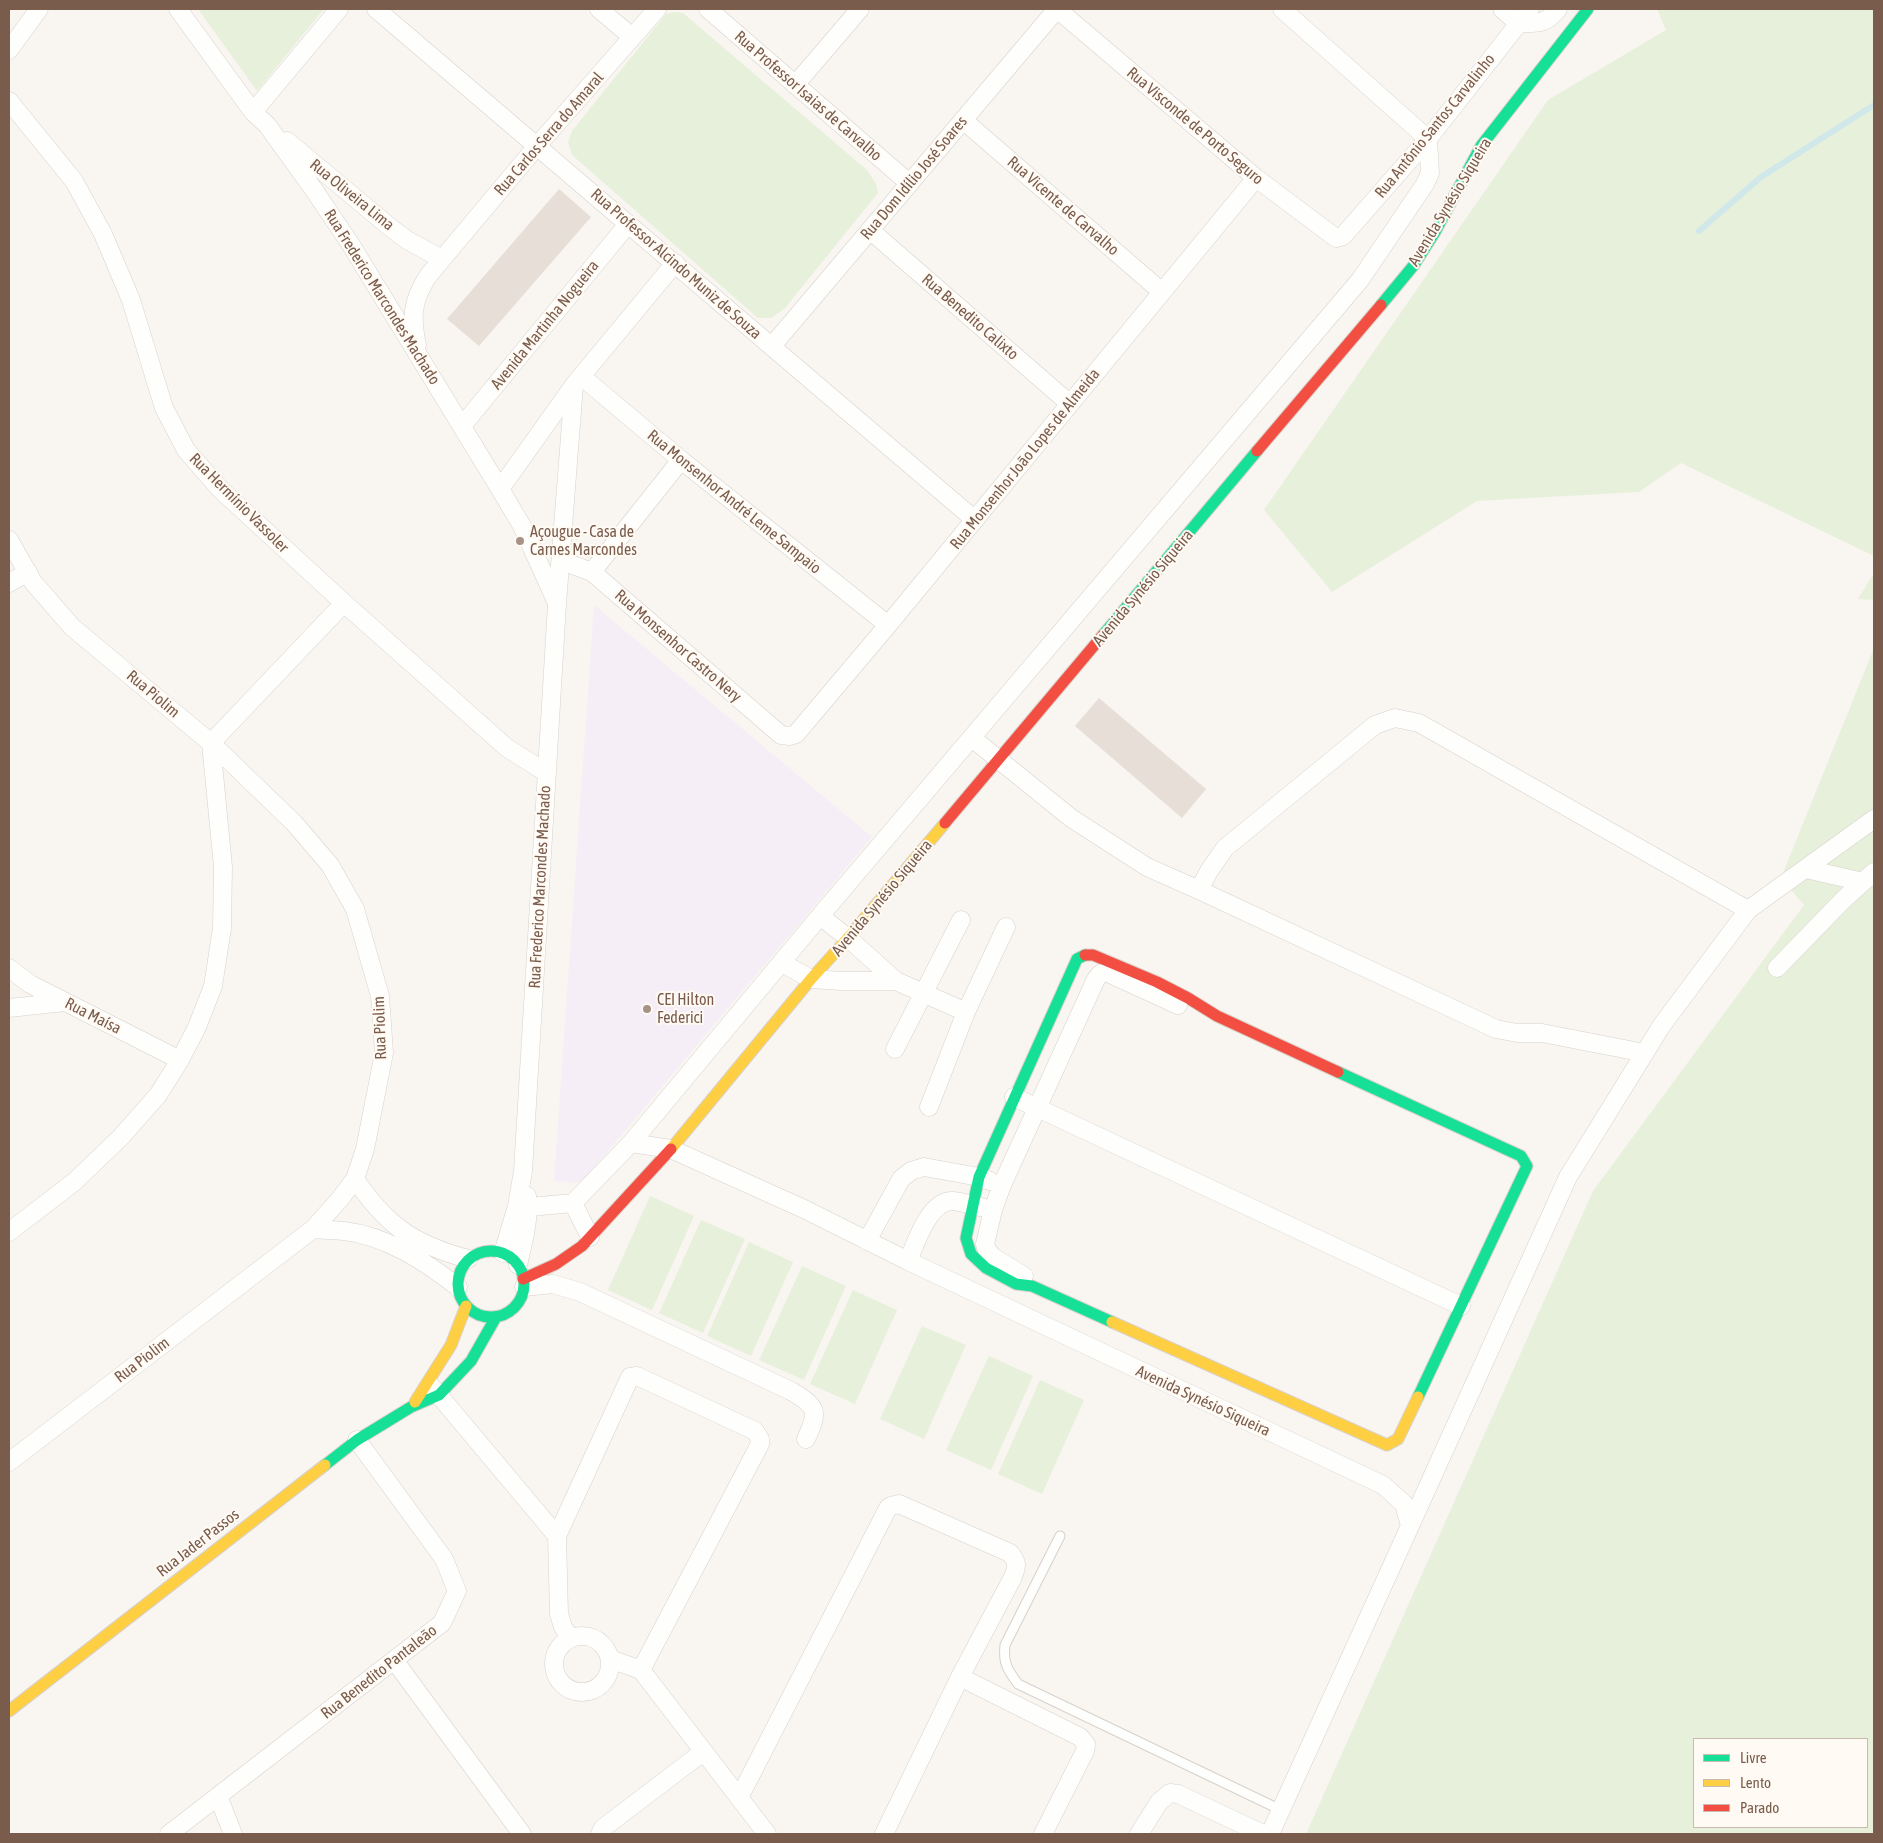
<!DOCTYPE html>
<meta charset="utf-8">
<style>
body{margin:0}
#map{position:relative;width:1883px;height:1843px;overflow:hidden;background:#f9f5f0;font-family:"Asap Condensed",sans-serif}
canvas{display:block}
.frame{position:absolute;inset:0;border:10px solid #7a5c4d;pointer-events:none}
.legend{position:absolute;left:1693px;top:1738px;width:175px;height:90px;box-sizing:border-box;background:#fffaf3;border:1px solid #cabbb1;margin:0;padding:6px 9px;list-style:none;font-size:15px;color:#7a5c4d}
.legend li{display:flex;align-items:center;gap:10px;height:25px}
.legend b{width:25px;border:1px solid #cabbb1}
</style>
<div id="map">
<canvas width="1883" height="1843"></canvas>
<div class="frame"></div>
<ul class="legend">
<li><b style="height:6px;background:#16e098"></b>Livre</li>
<li><b style="height:6px;background:#ffcf43"></b>Lento</li>
<li><b style="height:6px;background:#f24e42"></b>Parado</li>
</ul>
</div>
<script>
const ctx = document.querySelector('canvas').getContext('2d');
ctx.lineJoin = 'round';
function fillPath(path, color) { ctx.fillStyle = color; ctx.fill(path, 'evenodd'); }
function strokePath(path, color, width, dash) { ctx.strokeStyle = color; ctx.lineWidth = width; ctx.lineCap = dash ? 'butt' : 'round'; ctx.setLineDash(dash || []); ctx.stroke(path); }
function drawText(font, color, halo, rows, align = 'center') {
  ctx.font = font + ' "Asap Condensed",sans-serif'; ctx.lineWidth = 4; ctx.setLineDash([]); ctx.textBaseline = 'middle'; ctx.strokeStyle = halo; ctx.fillStyle = color; for (const [text, x, y, turn = 0] of rows) {
    ctx.save(); ctx.translate(x, y); ctx.rotate((+turn || 0) * Math.PI / 180); ctx.textAlign = isNaN(turn) ? turn : align; if (halo) ctx.strokeText(text, 0, 0); ctx.fillText(text, 0, 0); ctx.restore();
  }
}
fillPath(new Path2D(`
 M594 605 872 837 581 1183 554 1181Z`), '#f6eef6');
fillPath(new Path2D(`
 M198 9H324L257 91Z
 M1657 9H1874V556L1681 463 1639 492 1477 501 1332 592 1264 510 1548 100 1666 30Z
 M674 12 683 13 867 170 876 184 878 193 785 308 771 318H758L572 155 568 142 572 131 666 14Z
 M1874 573V600L1858 599Z
 M1874 648V1834H1306L1593 1191 1804 905 1781 878ZM1694 1739H1867V1827H1694Z
 M650 1196 694 1216 652 1310 608 1290Z
 M701 1220 745 1239 703 1333 659 1313Z
 M749 1242 793 1262 751 1356 707 1336Z
 M802 1266 846 1286 804 1380 759 1360Z
 M853 1290 897 1310 855 1404 810 1384Z
 M922 1326 966 1345 924 1439 880 1419Z
 M989 1356 1033 1376 991 1470 946 1450Z
 M1040 1380 1084 1400 1042 1494 998 1474Z`), '#e7f0db');
strokePath(new Path2D(`
 M1699 231 1761 177 1874 105`), '#d0e8ea', 6);
fillPath(new Path2D(`
 M559 189 591 217 479 346 447 319Z
 M1099 698 1206 789 1182 818 1075 726Z`), '#e6ded7');
const lane = new Path2D(`
 M1060 1536 1005 1645C1003 1663 1007 1669 1018 1684L1281 1810`);
const street = new Path2D(`
 M178 9 253 112 267 125 314 190 351 245 500 489 522 526 557 603
 M376 9 975 520
 M599 9 632 37
 M708 9 909 183
 M1057 9 1256 178 1336 238 1343 236 1428 139 1530 9
 M1282 9 1428 139
 M1502 9 1518 23C1538 23 1545 25 1558 9
 M9 50 39 9
 M795 85 860 9
 M9 101 74 181 103 234 131 300 164 408 186 450 220 489 344 603 507 748 547 773
 M253 112 339 9
 M963 120 1162 292
 M287 141 391 228 407 240 442 259
 M870 230 1070 404
 M417 345C411 316 412 301 428 276L537 146 657 9
 M772 346 1057 9
 M581 376 681 460 888 625
 M462 426 628 224
 M500 489 574 385 675 263
 M9 540 33 582 72 627 211 743 294 823 330 865 355 909 380 996 384 1053 365 1149 355 1179 340 1199 313 1229 9 1462
 M562 561 592 572 781 735 790 736 796 734 888 625 1256 178
 M592 572 681 460
 M9 583 28 572
 M972 738 1071 818 1147 867 1199 890 1496 1029 1517 1033H1542L1645 1053
 M1806 869 1863 882
 M1199 890 1209 871 1225 848 1375 725 1395 718 1419 723 1748 910
 M820 916 848 938 896 981 966 1012
 M782 963 811 979 842 981H896
 M9 968 30 984 180 1060
 M1777 968 1844 899 1874 872
 M9 1008 65 1002
 M895 1049 961 920
 M1014 1097 1461 1306
 M929 1107 966 1012 1006 927
 M631 1143 671 1149 804 1209 908 1261 1383 1485 1404 1504 1410 1526 1270 1834
 M355 1179C387 1226 413 1244 468 1259
 M573 1203 590 1237
 M517 1206 529 1207 573 1203 631 1143 820 916 1360 280 1425 184 1430 173 1428 139
 M313 1229C323 1230 334 1230 344 1231 387 1236 424 1261 458 1287
 M9 1232 74 1182 120 1138 158 1095 180 1060 197 1027 213 986 222 928 223 867 211 743 344 603
 M867 1241 901 1179 911 1171 924 1167 979 1177 990 1181
 M503 1253 517 1206 523 1171 557 604 574 385
 M908 1261C916 1243 929 1200 953 1201 964 1202 975 1206 985 1208
 M518 1265C523 1243 530 1219 527 1196
 M1024 1276 993 1257 987 1250 985 1244 993 1210 1002 1185 1096 979 1100 974 1106 972 1178 1005
 M524 1287 553 1284 580 1292 791 1391C818 1407 819 1411 806 1439
 M432 1387 557 1536 559 1614 563 1627 570 1638
 M1410 1526 1568 1177 1662 1025 1748 910 1874 819
 M557 1536 630 1377 637 1376 755 1431 760 1439V1444L641 1670
 M554 1664a28 28 0 1 1 56 0a28 28 0 1 1-56 0Z
 M610 1659 641 1670 767 1834
 M394 1660 522 1834
 M960 1677 1080 1737 1086 1744 1085 1751 1043 1834
 M218 1796 233 1834
 M739 1798 888 1508 891 1506 899 1504 1010 1553C1018 1562 1017 1566 1013 1577L960 1677 884 1834
 M169 1834 442 1623 457 1591 444 1559 357 1440
 M600 1834 603 1828 703 1752
 M1139 1834 1159 1802 1170 1793 1178 1794 1263 1834`);
const fast = new Path2D(`
 M1381 305 1414 265 1435 232 1481 146 1588 9
 M1103 635 1257 451
 M1085 955 1077 959 979 1177 966 1238 971 1254 986 1268 1016 1284 1032 1286 1112 1322
 M1338 1072 1521 1156 1527 1166 1418 1397
 M458 1284a33 33 0 1 1 66 0a33 33 0 1 1-66 0Z
 M325 1465 357 1440 411 1407 439 1395 471 1361 496 1317`);
const slow = new Path2D(`
 M671 1149 811 979 848 938 945 823
 M1112 1322 1387 1445 1398 1439 1418 1397
 M415 1402 451 1345 466 1306
 M9 1711 325 1465`);
const jam = new Path2D(`
 M1257 451 1381 305
 M945 823 1103 635
 M1085 955H1093L1157 982 1188 998 1217 1016 1338 1072
 M523 1279 556 1264 582 1246 671 1149`);
strokePath(lane, '#d7d1cb', 11);
strokePath(street, '#d7d1cb', 19);
strokePath(fast, '#d9d2cb', 13);
strokePath(slow, '#d9d2cb', 13);
strokePath(jam, '#d9d2cb', 13);
strokePath(lane, '#fefefd', 9);
strokePath(street, '#fefefd', 18);
strokePath(fast, '#16e098', 11);
strokePath(slow, '#ffcf43', 11);
strokePath(jam, '#f24e42', 11);
for (const [x, y, r, color] of [
 [520,541,5,"#a69286"],
 [647,1009,5,"#a69286"]
]) { const dot = new Path2D(); dot.arc(x, y, r, 0, 2 * Math.PI); ctx.fillStyle = color; ctx.fill(dot); strokePath(dot, '#fffaf3', 2); }
drawText('16px', '#7a5c4d', '#fffaf3', [
 ["Rua Professor Isaias de Carvalho",808,96,41],
 ["Rua Visconde de Porto Seguro",1195,126,40],
 ["Rua Antônio Santos Carvalinho",1435,126,-51],
 ["Rua Carlos Serra do Amaral",549,134,-49],
 ["Rua Dom Idílio José Soares",914,178,-50],
 ["Rua Oliveira Lima",352,195,39],
 ["Avenida Synésio Siqueira",1450,202,-59],
 ["Rua Vicente de Carvalho",1063,206,41],
 ["Rua Professor Alcindo Muniz de Souza",676,264,41],
 ["Rua Frederico Marcondes Machado",382,297,58],
 ["Rua Benedito Calixto",970,317,41],
 ["Avenida Martinha Nogueira",545,325,-51],
 ["Rua Monsenhor João Lopes de Almeida",1025,459,-51],
 ["Rua Monsenhor André Leme Sampaio",734,502,39],
 ["Rua Hermínio Vassoler",239,503,45],
 ["Avenida Synésio Siqueira",1143,588,-50],
 ["Rua Monsenhor Castro Nery",678,646,41],
 ["Rua Piolim",153,694,40],
 ["Rua Frederico Marcondes Machado",540,887,-87],
 ["Avenida Synésio Siqueira",882,898,-50],
 ["Rua Maísa",93,1016,27],
 ["Rua Piolim",380,1028,-92],
 ["Rua Piolim",142,1360,-37],
 ["Avenida Synésio Siqueira",1203,1401,25],
 ["Rua Jader Passos",198,1543,-38],
 ["Rua Benedito Pantaleão",379,1672,-38]
]);
drawText('16px', '#7a5c4d', '#fffaf3', [
 ["Açougue - Casa de",530,532],
 ["Carnes Marcondes",530,550],
 ["CEI Hilton",657,1000],
 ["Federici",657,1018]
], 'left');
</script>
